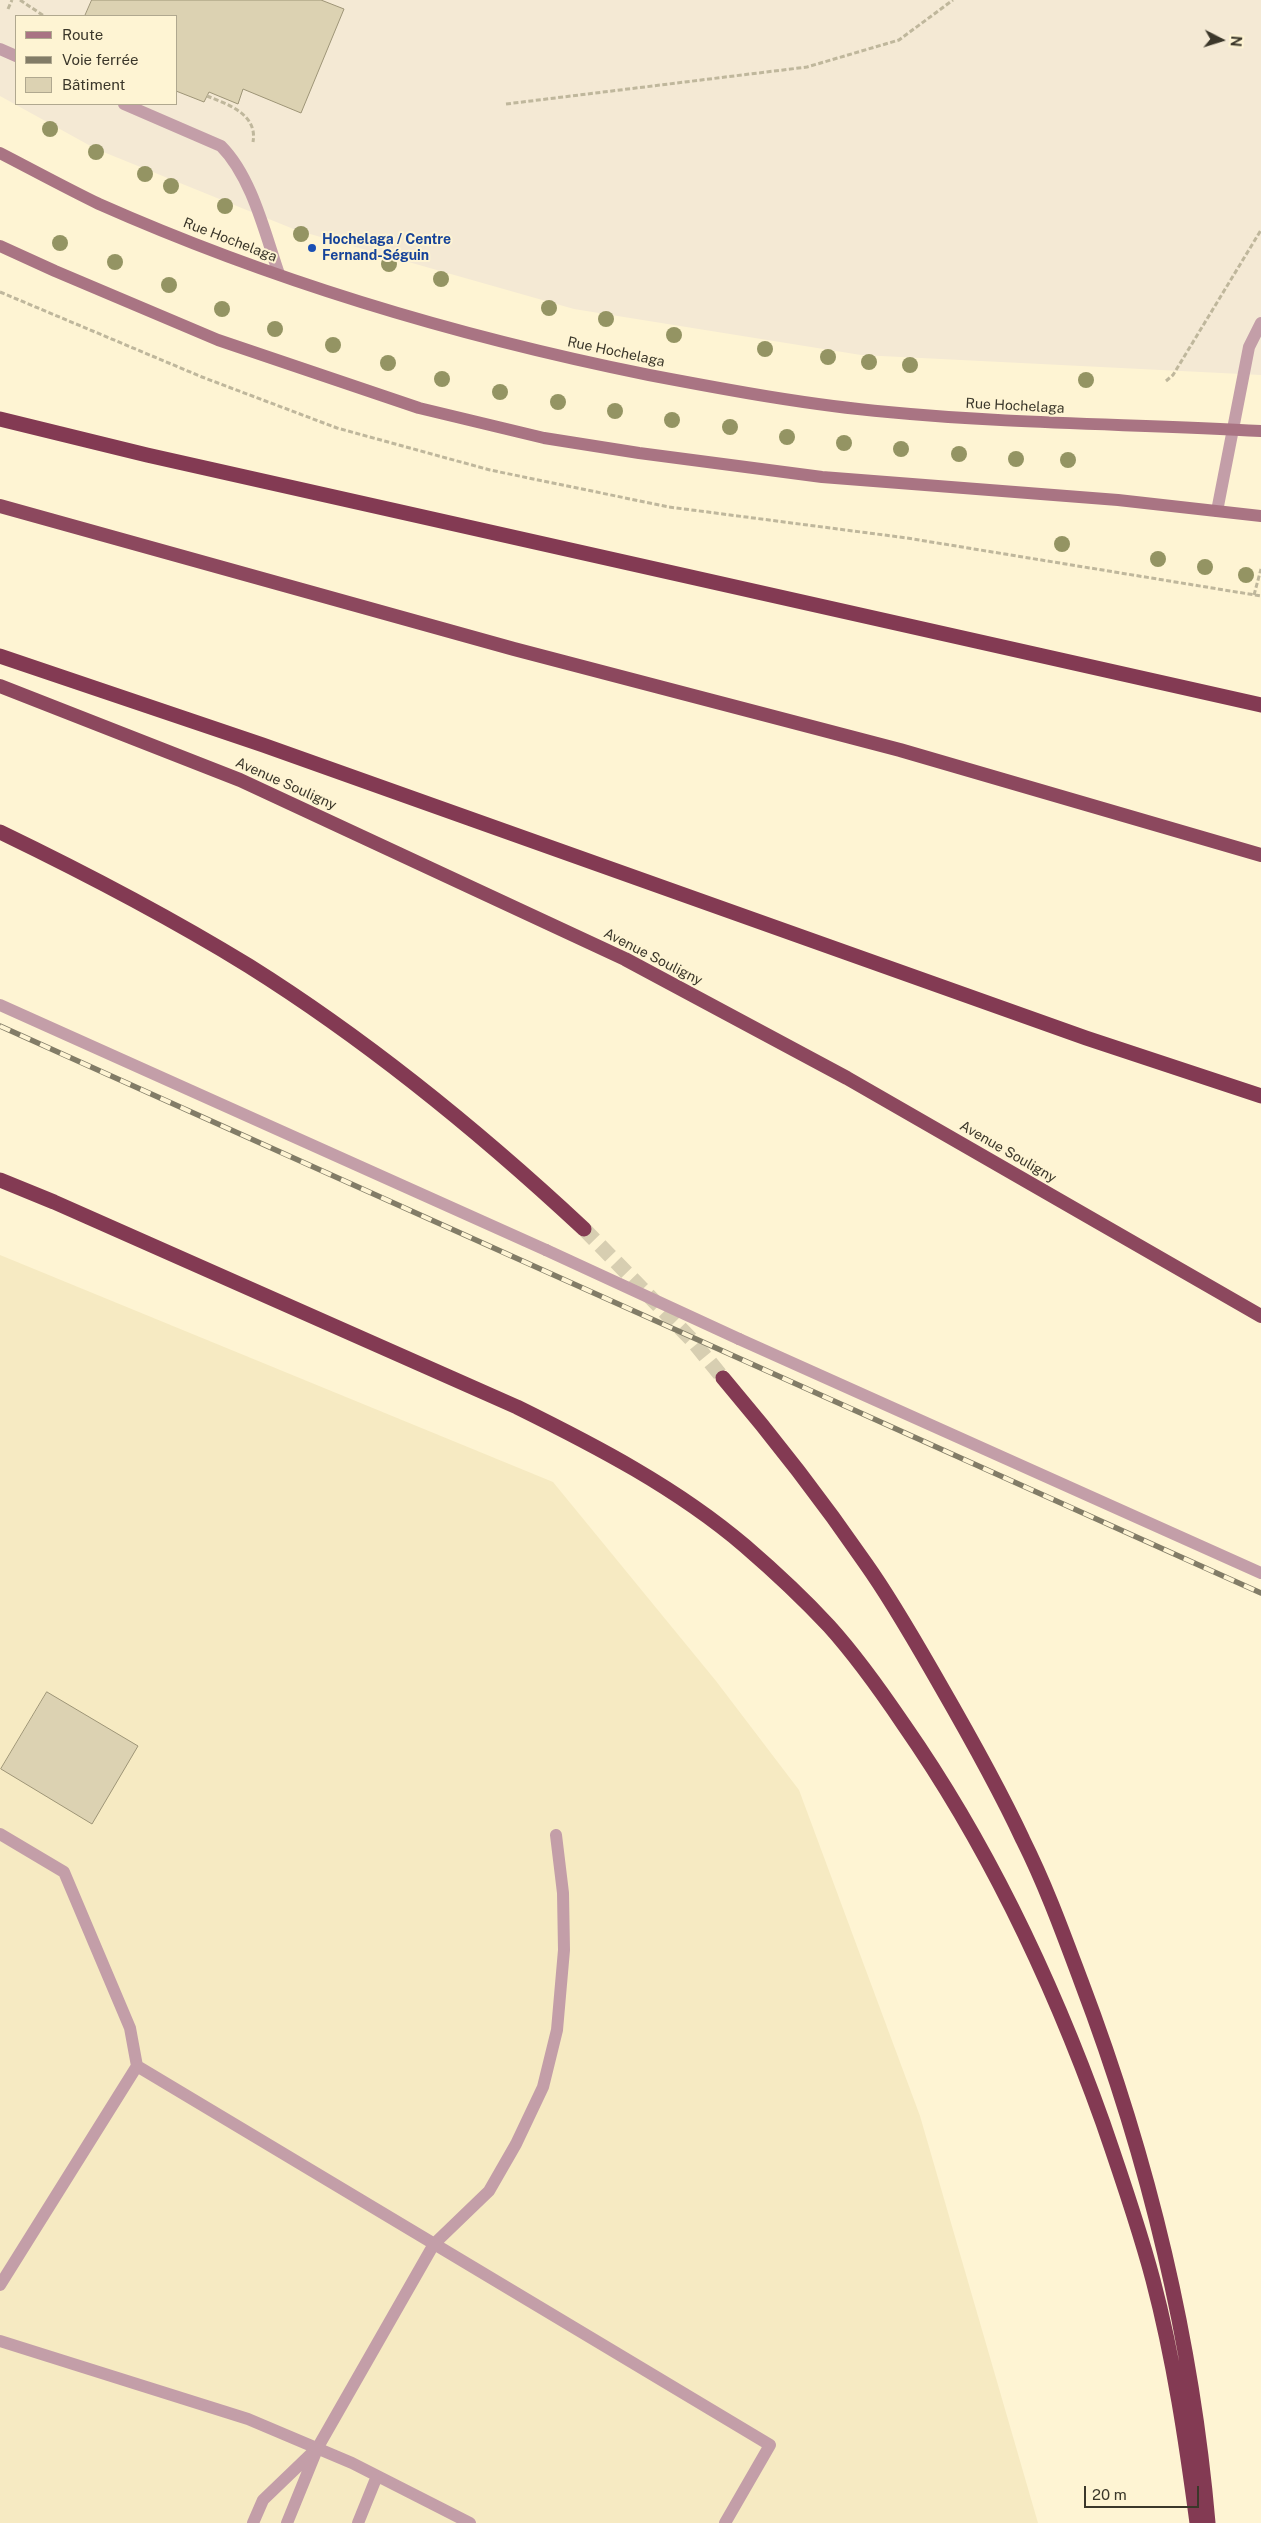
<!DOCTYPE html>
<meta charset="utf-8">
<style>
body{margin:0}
#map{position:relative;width:1261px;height:2523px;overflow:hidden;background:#fef4d3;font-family:"Public Sans",sans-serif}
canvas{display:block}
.legend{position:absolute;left:15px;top:15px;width:162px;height:90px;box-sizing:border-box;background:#fef4d3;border:1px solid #b0a88f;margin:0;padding:6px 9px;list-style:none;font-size:15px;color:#3b372a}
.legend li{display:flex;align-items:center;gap:10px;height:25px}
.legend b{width:25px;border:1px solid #b0a88f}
.north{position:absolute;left:1196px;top:15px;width:50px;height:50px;-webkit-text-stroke:4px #fef4d3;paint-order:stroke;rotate:95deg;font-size:14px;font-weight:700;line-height:20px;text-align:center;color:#3b372a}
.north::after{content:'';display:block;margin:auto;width:18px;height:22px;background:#3b372a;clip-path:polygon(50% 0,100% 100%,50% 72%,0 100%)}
.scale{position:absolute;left:1084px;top:2486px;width:115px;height:22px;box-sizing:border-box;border:2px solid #3b372a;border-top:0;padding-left:6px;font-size:15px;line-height:18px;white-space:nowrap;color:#3b372a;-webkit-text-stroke:4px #fef4d3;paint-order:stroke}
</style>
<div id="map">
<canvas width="1261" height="2523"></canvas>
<ul class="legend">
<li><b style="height:6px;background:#a97483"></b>Route</li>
<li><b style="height:6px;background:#827c67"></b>Voie ferrée</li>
<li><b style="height:14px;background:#dcd2b2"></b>Bâtiment</li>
</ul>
<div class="north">N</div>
<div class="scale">20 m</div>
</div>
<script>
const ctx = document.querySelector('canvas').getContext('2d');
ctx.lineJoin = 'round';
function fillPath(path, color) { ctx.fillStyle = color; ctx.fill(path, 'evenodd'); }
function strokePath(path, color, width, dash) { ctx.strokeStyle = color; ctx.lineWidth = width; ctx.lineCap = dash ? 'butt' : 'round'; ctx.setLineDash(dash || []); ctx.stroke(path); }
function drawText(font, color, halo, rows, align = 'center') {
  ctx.font = font + ' "Public Sans",sans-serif'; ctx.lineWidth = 4; ctx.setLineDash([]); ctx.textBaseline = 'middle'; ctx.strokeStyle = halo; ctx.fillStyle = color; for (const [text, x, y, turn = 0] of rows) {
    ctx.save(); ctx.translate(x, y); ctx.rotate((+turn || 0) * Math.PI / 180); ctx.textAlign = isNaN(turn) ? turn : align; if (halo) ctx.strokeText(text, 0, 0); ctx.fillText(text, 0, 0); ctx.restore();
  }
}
fillPath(new Path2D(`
 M0 1255 553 1482 716 1681 799 1790 920 2116 1038 2523H0Z`), '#f6eac2');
fillPath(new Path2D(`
 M0 0H1261V375L861 355 574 309 296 230 96 149 0 96ZM16 16H176V104H16Z`), '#f4e9d4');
const building = new Path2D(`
 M92 0H321L344 9 301 113 243 89 238 104 209 92 204 102 176 91V16H85Z
 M47 1692 138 1746 92 1824 1 1769Z`);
fillPath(building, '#dcd2b2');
strokePath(building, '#9e9577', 1);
strokePath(new Path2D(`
 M584 1229 691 1339 723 1378`), '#d7ceb1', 15, [15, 8]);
strokePath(new Path2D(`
 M20 0 44 16
 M8 9 12 0
 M207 96C227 104 258 114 253 142
 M506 104 807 67 899 40 953 0
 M0 292 202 377 337 428 490 470 669 507 907 538 1261 596
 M1166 381 1173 375 1261 230
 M1254 595 1261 569`), '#bfb79c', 3, [5, 2.5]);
strokePath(new Path2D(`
 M0 49 16 56
 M124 104 221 146C252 177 265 234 279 274
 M1217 511 1249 347 1261 323
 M0 1005 546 1250
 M739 1339 1261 1573
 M0 1834 64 1872 130 2028 137 2066
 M0 2285 137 2066 770 2445 725 2523
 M0 2341 248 2419 352 2463 470 2523
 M253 2523 263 2500 314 2451
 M287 2523 318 2447 434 2244 489 2191 516 2144 543 2087 557 2030 564 1950 563 1893 556 1835
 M358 2523 377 2476`), '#c39ea8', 12);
strokePath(new Path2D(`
 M0 153C33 170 66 188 99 204 275 282 460 337 649 375 728 390 808 405 888 412 1012 424 1137 424 1261 431
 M0 246 55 271 218 340 419 408 544 438 639 453 822 477 1118 500 1261 516`), '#a97483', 12);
strokePath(new Path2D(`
 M0 506 514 649 900 750 1261 855
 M0 686 240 780 625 959 847 1078 1261 1316`), '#8c485e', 14);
strokePath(new Path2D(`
 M0 419 147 455 1261 705
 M0 656 263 745 1086 1038 1261 1096
 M0 832C85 873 169 917 249 966 370 1042 480 1132 584 1229
 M0 1180 54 1202 517 1407C596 1446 677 1488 745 1546 774 1571 803 1598 829 1626 857 1657 881 1691 904 1725 989 1847 1053 1983 1103 2123 1121 2175 1139 2227 1153 2280 1174 2360 1186 2441 1197 2523
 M723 1378C774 1438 822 1500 866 1564 893 1602 916 1643 939 1683 969 1735 998 1786 1023 1840 1046 1886 1063 1933 1081 1981 1147 2155 1192 2338 1208 2523`), '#833a53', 15);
const rail = new Path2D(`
 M0 1026 1261 1593`);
strokePath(rail, '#827c67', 5.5);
strokePath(rail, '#fef4d3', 4, [11]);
strokePath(new Path2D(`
 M546 1250 739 1339`), '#c39ea8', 12);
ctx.fillStyle = '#949463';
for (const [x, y] of [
 [50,129],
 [96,152],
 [145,174],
 [171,186],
 [225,206],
 [301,234],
 [60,243],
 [115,262],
 [389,264],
 [441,279],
 [169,285],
 [549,308],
 [222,309],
 [606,319],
 [275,329],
 [674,335],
 [333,345],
 [765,349],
 [828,357],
 [869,362],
 [388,363],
 [910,365],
 [442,379],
 [1086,380],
 [500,392],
 [558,402],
 [615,411],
 [672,420],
 [730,427],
 [787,437],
 [844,443],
 [901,449],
 [959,454],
 [1016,459],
 [1068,460],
 [1062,544],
 [1158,559],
 [1205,567],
 [1246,575]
]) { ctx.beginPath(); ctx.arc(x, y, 8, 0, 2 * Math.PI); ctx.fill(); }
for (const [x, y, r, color] of [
 [312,248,5,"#1a4fb4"]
]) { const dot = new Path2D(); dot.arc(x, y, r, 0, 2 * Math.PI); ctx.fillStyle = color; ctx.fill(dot); strokePath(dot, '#fef4d3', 2); }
drawText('14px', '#3b372a', '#fef4d3', [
 ["Rue Hochelaga",230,240,21],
 ["Rue Hochelaga",616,352,12],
 ["Rue Hochelaga",1015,406,3],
 ["Avenue Souligny",286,784,24],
 ["Avenue Souligny",653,957,27],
 ["Avenue Souligny",1008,1152,30]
]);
drawText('bold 14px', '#164399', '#fef4d3', [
 ["Hochelaga / Centre",322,240],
 ["Fernand-Séguin",322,256]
], 'left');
</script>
